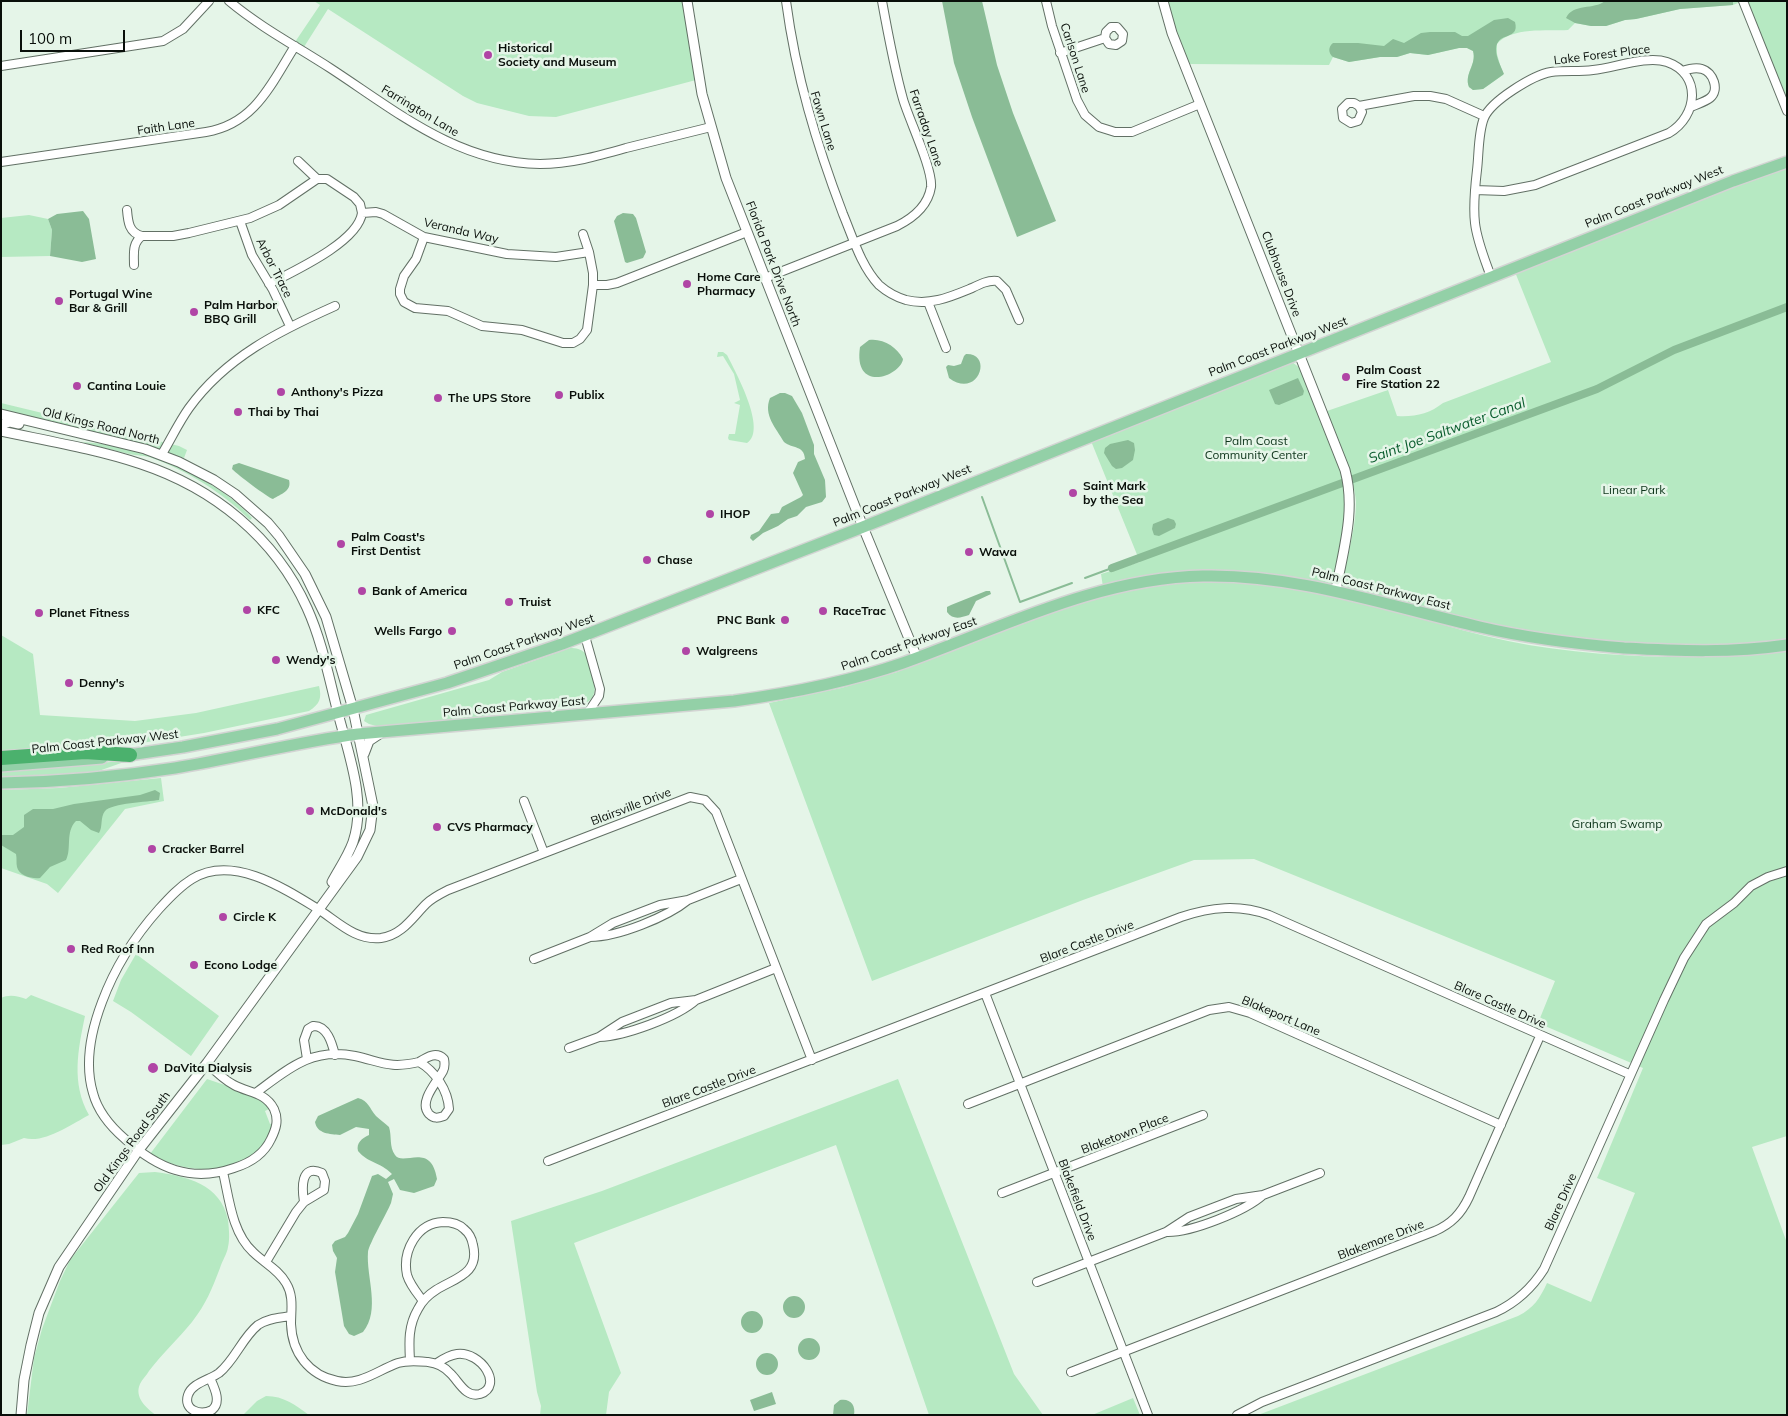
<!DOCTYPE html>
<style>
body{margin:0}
#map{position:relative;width:1788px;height:1416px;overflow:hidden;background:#e5f5e8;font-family:Mulish,sans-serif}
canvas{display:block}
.frame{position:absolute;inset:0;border:2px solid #090f0a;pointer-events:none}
.scale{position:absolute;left:20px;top:30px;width:105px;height:22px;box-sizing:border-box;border:2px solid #090f0a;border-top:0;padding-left:6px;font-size:15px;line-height:18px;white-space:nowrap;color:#090f0a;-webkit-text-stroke:4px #e5f5e8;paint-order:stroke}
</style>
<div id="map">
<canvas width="1788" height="1416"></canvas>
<div class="frame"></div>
<div class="scale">100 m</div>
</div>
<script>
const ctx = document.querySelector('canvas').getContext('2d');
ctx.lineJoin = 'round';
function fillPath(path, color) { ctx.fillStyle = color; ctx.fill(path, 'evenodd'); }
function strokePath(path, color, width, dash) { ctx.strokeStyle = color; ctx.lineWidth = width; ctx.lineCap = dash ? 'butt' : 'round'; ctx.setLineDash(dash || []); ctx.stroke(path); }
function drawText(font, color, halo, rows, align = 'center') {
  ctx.font = font + ' Mulish,sans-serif'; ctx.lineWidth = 5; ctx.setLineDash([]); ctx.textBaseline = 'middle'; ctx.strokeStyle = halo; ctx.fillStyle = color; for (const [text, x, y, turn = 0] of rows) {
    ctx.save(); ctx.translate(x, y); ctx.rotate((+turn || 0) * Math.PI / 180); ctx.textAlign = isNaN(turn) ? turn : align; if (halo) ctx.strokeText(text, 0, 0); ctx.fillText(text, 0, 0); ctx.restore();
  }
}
fillPath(new Path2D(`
 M314 1H685L696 80 556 117 529 116 477 103 463 96 328 9 304 47 295 42 320 5Z
 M1168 1H1743L1733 5 1680 9 1636 19 1625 20 1606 26H1591L1575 23 1568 30C1547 31 1511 27 1497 44V54L1503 75 1483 89 1473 90 1469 87C1464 73 1477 65 1473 51L1467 48H1459L1428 55 1410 53 1397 57H1380L1349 62 1333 57 1329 65 1189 64 1173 21Z
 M1746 1H1787V98Z
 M1787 165V641L1715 648 1578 639 1520 631 1455 617 1340 589C1346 563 1356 528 1356 502 1355 478 1335 435 1327 411L1388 390 1397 416C1415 417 1429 414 1443 403L1551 362 1515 272Z
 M29 215 48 219 52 230 50 256 1 257V218Z
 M718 352H723L727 355C735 371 768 430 747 443L729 440 728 438 729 434H735L740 405 734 403 740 400 734 374 723 356 717 357Z
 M1292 362 1300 368C1316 406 1337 446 1345 487 1350 514 1340 559 1331 586L1240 573 1103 587 1101 574 1140 562 1091 441Z
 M1 403 179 446 187 450 184 458 146 446 1 411Z
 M81 442C135 444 216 476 252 518L250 520C223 493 188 471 152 458 145 455 137 456 129 454 113 450 97 446 81 442Z
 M1204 580C1247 581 1291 585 1332 594 1391 607 1448 629 1508 641 1567 653 1628 657 1689 657 1721 657 1755 656 1787 650V1136L1752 1147 1787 1243V1415H1258L1518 1316C1534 1308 1540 1298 1547 1283L1591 1302 1635 1193 1597 1178 1643 1068 1538 1023 1555 981 1254 859 1194 860 1083 900 872 981 769 703 841 688 897 672 993 633 1105 595 1165 583Z
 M1 635 33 654 40 715 135 721 196 713 319 686C322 698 320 704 309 711L204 733 129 745 113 743 1 751Z
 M570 648C576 648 581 649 585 653 588 657 589 664 591 669 594 682 600 697 584 704L499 713 470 719 380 727 369 724 364 721 366 715 489 680 502 672Z
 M123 761 124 762 93 773 1 777V771Z
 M161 778 164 801 125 809 58 893 47 884 1 868V790L59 788Z
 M136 954 219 1016 191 1056 131 1012 113 1001 121 980Z
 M31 995 85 1016C78 1050 71 1083 89 1115 72 1124 44 1144 24 1138L9 1144 1 1145V998C9 994 18 996 26 999Z
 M207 1079 254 1095C261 1098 265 1102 269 1109L265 1111 270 1124 274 1123C272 1129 269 1138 265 1144 238 1178 185 1174 150 1154Z
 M898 1079 1014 1374 1043 1415H929L836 1145 574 1243 621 1373 609 1392 606 1415H540L541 1406 537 1392 511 1221 602 1191Z
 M155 1172C186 1176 221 1184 228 1220 229 1229 230 1239 228 1247 227 1254 222 1261 220 1268 212 1289 206 1304 192 1322 178 1339 162 1354 149 1371 147 1375 142 1379 140 1384 134 1397 146 1408 156 1415H27L34 1358 42 1329 60 1281 70 1260 139 1173Z
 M266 1396C284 1396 295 1405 309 1415H243L257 1401Z
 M1133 1398 1140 1415H1092Z`), '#b6e9c2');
fillPath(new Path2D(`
 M942 1H982L997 65 1013 113 1056 221 1017 237 972 117 954 63Z
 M1605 1 1733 2V5L1680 9 1636 19 1625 20 1606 26H1591L1575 23 1566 18C1573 3 1594 10 1605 1Z
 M1508 18 1515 22C1520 41 1497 31 1496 49 1496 58 1501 66 1504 74L1483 89 1473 90 1469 87C1464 73 1477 65 1473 51L1467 48H1459L1428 55 1410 53 1397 57H1380L1349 62 1333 57C1328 53 1328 47 1333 43H1358L1384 46 1393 39 1404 43 1421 33 1430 32H1455L1462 36H1468L1494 20Z
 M83 211 89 219 96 259 82 262 50 256 52 230 48 219 57 214Z
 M623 213 633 214 636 218 646 252 643 258 627 263 625 262 614 221 617 216Z
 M869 340C883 338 897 347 903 359 901 376 853 394 860 347Z
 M966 354C994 353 978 400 949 378L946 367 948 365 954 366 961 364 964 356Z
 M1298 378 1304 391 1303 395 1279 405 1275 404 1269 390Z
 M780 393H785L792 396 802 413 814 445V454L825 480 826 497 822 502 806 507 797 516 788 519 778 526 763 533 753 541 750 538 751 535 759 531 771 514 779 513 782 507 801 497 803 495 793 473 798 462 805 459C804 445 793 449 784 442 776 428 763 415 770 398Z
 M1128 440 1134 443 1135 450 1133 460 1122 468 1116 469 1112 466 1104 453 1105 448 1110 444Z
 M239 463 289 480C292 491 281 494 273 499 267 497 238 475 232 469L233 465Z
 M1168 518 1174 520 1176 524 1175 528 1159 536 1154 535 1152 529 1153 524Z
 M986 591H990L991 594 976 601 969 615C960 618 953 620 947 612V607L951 605Z
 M155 790 160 793 159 800C148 802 112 803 105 811 100 817 103 827 99 833L91 830 80 821H76C65 832 72 848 66 860L50 867 40 878C32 879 19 876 17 867 16 863 17 858 16 854L1 845V835H13L24 827V815L33 809H53L74 804 140 795Z
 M358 1098C369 1101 369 1108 376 1116 380 1120 385 1123 389 1127 392 1136 389 1147 395 1155 403 1167 431 1141 437 1179L434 1186 414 1193 400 1190 394 1179 388 1182 393 1194 391 1203C387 1213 369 1244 368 1252 366 1277 381 1310 363 1332L354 1336 349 1334 344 1326 335 1272 337 1258 333 1251 332 1245 335 1241 345 1237 348 1233 358 1214 372 1176 378 1174 386 1179 392 1174C379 1161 369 1164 358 1151 356 1143 362 1138 369 1135V1129L356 1127 340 1135C330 1134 317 1134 315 1122L318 1116Z
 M783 1307a11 11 0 1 1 22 0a11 11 0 1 1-22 0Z
 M741 1322a11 11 0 1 1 22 0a11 11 0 1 1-22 0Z
 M798 1349a11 11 0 1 1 22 0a11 11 0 1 1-22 0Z
 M756 1364a11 11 0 1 1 22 0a11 11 0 1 1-22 0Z
 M772 1392 776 1404 754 1411 750 1400Z
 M840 1400C850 1398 856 1405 854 1415H833L834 1405Z`), '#8abc96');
strokePath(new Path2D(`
 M982 497 1020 602 1072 583
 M1085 578 1112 568`), '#8abc96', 2);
strokePath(new Path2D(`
 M1112 568 1597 389 1674 350 1787 307`), '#8abc96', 8);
const minor = new Path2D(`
 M229 1C260 27 296 46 330 68 396 111 457 163 540 164 570 164 598 156 626 148 654 141 682 134 711 127
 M786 1C796 76 816 143 843 214 853 238 861 266 879 285 887 292 896 297 906 300 930 306 950 297 972 288 980 284 988 280 997 281L1006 290 1019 320
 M1046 1 1052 26 1077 100 1085 115 1099 127 1115 132H1132L1200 104
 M1743 1 1787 111
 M1060 53 1105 38 1106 32 1111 27H1117L1123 34 1122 41 1116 45 1109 44 1105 38
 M1 66 163 41 183 29 209 1
 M1682 71C1688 69 1696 67 1702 69 1713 72 1720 90 1710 98 1705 102 1697 104 1691 107
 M1359 106 1362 112 1358 121 1351 123 1343 118 1342 109 1348 103H1354L1359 106 1414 96H1430L1446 99 1484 116
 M298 161 317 179H327L354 197 360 204 362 213 376 212 383 214 424 237 507 254 556 257 589 252 593 273V285H607L617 283 747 232
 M1 162 206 132C255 124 271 84 295 46
 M1475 190 1504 191 1535 185 1669 133C1698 116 1702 74 1667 62 1647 55 1614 68 1593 70 1579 72 1565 70 1551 72 1533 75 1491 101 1484 118 1478 133 1479 154 1477 170 1475 187 1473 206 1475 223 1477 241 1485 260 1491 277
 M127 210C128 222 129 233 142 236 132 243 134 254 134 265
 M240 221 252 255 273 290 290 326
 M583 234 589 252
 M142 236H173L189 233 250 218 279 205 317 179
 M424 237 416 259 404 276 400 289V294L404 302 415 308 448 311 482 326 522 330 563 343H573L580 339 587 330 593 285
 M765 278 897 226C913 218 928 206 931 187 933 169 909 120 903 99 894 67 888 34 882 1
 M269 284C294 271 358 242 362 213
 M928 302 946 348
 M162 454C171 439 179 422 189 408 226 357 279 331 335 306
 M585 636 600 689 599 696 587 714
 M524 801 544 853
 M688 900C667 917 618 937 590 937L613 923 660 905 688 900 741 879
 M534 959 590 937
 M985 993 1148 1415
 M696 1000 776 968
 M569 1048 599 1037 622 1022 671 1003 696 1000C677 1017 625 1036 599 1037
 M307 1059 304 1040 308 1029 313 1026C327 1025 332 1043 335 1055
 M207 1063C215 1071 224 1080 234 1085 249 1093 265 1092 274 1109 279 1120 276 1129 271 1139 264 1154 250 1163 234 1168 191 1183 157 1168 125 1139 111 1127 98 1112 93 1093 84 1063 91 1031 102 1002 115 967 134 937 159 909 169 898 179 887 192 879 232 854 284 888 318 909 338 922 356 941 381 938 402 935 412 918 426 904 432 898 440 894 448 890L690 797 705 800 716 812 812 1060
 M257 1092C288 1069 312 1047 355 1056 382 1062 390 1069 419 1062 435 1071 448 1090 449 1109L444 1116C438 1118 434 1119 429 1114 418 1102 437 1082 443 1071 445 1067 445 1064 444 1059 436 1051 427 1057 419 1062
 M968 1104 1209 1010 1229 1007 1250 1013 1501 1125
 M548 1161 1181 917C1211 907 1239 904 1269 915L1629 1074
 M223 1172C229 1198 232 1233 253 1252 264 1263 278 1269 286 1283 294 1296 291 1310 291 1324 292 1353 309 1375 337 1381 360 1386 378 1370 398 1363 408 1360 417 1361 428 1362 437 1363 445 1367 451 1374 459 1382 466 1398 480 1394 504 1386 481 1351 457 1354 450 1355 443 1359 437 1363
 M1002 1193 1203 1115
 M1263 1195 1320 1173
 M266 1262 296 1212 304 1202 324 1190 325 1181 322 1173C300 1163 302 1189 304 1202
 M1037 1282 1166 1232 1189 1217 1236 1199 1263 1195C1245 1211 1191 1233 1166 1232
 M410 1361C409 1342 408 1326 418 1309 422 1301 428 1295 436 1290 455 1278 480 1274 473 1245 472 1239 469 1233 464 1229 459 1224 450 1222 443 1222 417 1223 402 1251 407 1275 410 1285 417 1293 423 1301
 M1071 1372 1435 1231C1451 1224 1461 1214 1469 1197L1540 1036
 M210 1378C214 1387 222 1402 212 1410 200 1416 183 1410 188 1395 192 1383 209 1380 219 1373 235 1360 242 1338 258 1325 268 1318 280 1318 291 1316
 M1237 1415 1262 1402 1496 1312C1517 1302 1532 1288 1544 1269L1664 1000 1684 958 1706 924 1734 903 1751 886 1768 877 1787 871`);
const tertiary = new Path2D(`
 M687 1 702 94 726 178 863 527 917 658
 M1163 1 1172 33 1345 470C1356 511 1343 550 1336 590
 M1 414 145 449 179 462 214 480 235 494 268 523 279 536 305 574 326 617 353 709 373 806 370 830 357 857 207 1063 138 1151 59 1267 39 1313 31 1345 24 1380 21 1415
 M1 424 10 422 19 424
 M1 431C48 441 96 449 141 464 213 488 275 537 307 608 322 641 329 678 338 713 348 753 367 801 353 842 348 856 339 869 332 882
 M364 754 369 741 381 733`);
const primary = new Path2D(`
 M122 756 183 747 277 729 447 683 562 644 863 527 1733 181 1787 162
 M1 766 102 758
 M1 783C60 782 118 777 175 768 236 758 297 742 358 734L734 701C792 693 848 682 903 663 1001 628 1097 578 1203 576 1298 574 1388 606 1480 627 1527 638 1576 644 1624 648 1679 651 1733 653 1787 645`);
const motorway = new Path2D(`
 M1 758 85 752 130 755`);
strokePath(minor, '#627065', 10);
strokePath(tertiary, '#627065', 11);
strokePath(primary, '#d3d4d3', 14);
strokePath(motorway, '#d3d4d3', 16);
strokePath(minor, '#fff', 8);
strokePath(tertiary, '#fff', 9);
strokePath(primary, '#93d0a7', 11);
strokePath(motorway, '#4bb16d', 14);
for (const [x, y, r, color] of [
 [488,55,5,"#b045a5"],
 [687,284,5,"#b045a5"],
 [59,301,5,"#b045a5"],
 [194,312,5,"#b045a5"],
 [1346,377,5,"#b045a5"],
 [77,386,5,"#b045a5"],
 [281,392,5,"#b045a5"],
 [559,395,5,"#b045a5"],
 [438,398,5,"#b045a5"],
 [238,412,5,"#b045a5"],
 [1073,493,5,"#b045a5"],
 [710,514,5,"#b045a5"],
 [341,544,5,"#b045a5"],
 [969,552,5,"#b045a5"],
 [647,560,5,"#b045a5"],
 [362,591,5,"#b045a5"],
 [509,602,5,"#b045a5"],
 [247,610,5,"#b045a5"],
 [823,611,5,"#b045a5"],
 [39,613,5,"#b045a5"],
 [785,620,5,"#b045a5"],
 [452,631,5,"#b045a5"],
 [686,651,5,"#b045a5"],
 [276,660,5,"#b045a5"],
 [69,683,5,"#b045a5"],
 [310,811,5,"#b045a5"],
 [437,827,5,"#b045a5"],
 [152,849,5,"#b045a5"],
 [223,917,5,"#b045a5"],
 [71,949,5,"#b045a5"],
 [194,965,5,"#b045a5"],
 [153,1068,6,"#b045a5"]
]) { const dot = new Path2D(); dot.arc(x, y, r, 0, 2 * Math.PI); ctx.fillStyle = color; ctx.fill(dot); strokePath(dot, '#e5f5e8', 2); }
drawText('bold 12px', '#090f0a', '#e5f5e8', [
 ["Historical",498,48],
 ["Society and Museum",498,62],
 ["Home Care",697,277],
 ["Pharmacy",697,291],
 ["Portugal Wine",69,294],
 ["Bar & Grill",69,308],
 ["Palm Harbor",204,305],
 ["BBQ Grill",204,319],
 ["Palm Coast",1356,370],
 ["Fire Station 22",1356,384],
 ["Cantina Louie",87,386],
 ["Anthony's Pizza",291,392],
 ["Publix",569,395],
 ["The UPS Store",448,398],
 ["Thai by Thai",248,412],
 ["Saint Mark",1083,486],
 ["by the Sea",1083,500],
 ["IHOP",720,514],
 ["Palm Coast's",351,537],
 ["First Dentist",351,551],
 ["Wawa",979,552],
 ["Chase",657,560],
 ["Bank of America",372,591],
 ["Truist",519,602],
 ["KFC",257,610],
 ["RaceTrac",833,611],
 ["Planet Fitness",49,613],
 ["PNC Bank",775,620,"right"],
 ["Wells Fargo",442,631,"right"],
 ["Walgreens",696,651],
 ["Wendy's",286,660],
 ["Denny's",79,683],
 ["McDonald's",320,811],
 ["CVS Pharmacy",447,827],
 ["Cracker Barrel",162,849],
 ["Circle K",233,917],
 ["Red Roof Inn",81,949],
 ["Econo Lodge",204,965],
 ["DaVita Dialysis",164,1068]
], 'left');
drawText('12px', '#090f0a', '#e5f5e8', [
 ["Lake Forest Place",1602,55,-7],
 ["Carlson Lane",1075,58,72],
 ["Farrington Lane",420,111,31],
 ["Fawn Lane",823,121,73],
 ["Faith Lane",166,127,-8],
 ["Farraday Lane",926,128,71],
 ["Palm Coast Parkway West",1654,197,-22],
 ["Veranda Way",461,231,13],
 ["Florida Park Drive North",773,264,69],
 ["Arbor Trace",274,268,63],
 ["Clubhouse Drive",1281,274,69],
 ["Palm Coast Parkway West",1278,347,-21],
 ["Old Kings Road North",101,426,14],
 ["Palm Coast Parkway West",902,496,-22],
 ["Palm Coast Parkway East",1381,589,14],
 ["Palm Coast Parkway West",524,642,-19],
 ["Palm Coast Parkway East",909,644,-19],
 ["Palm Coast Parkway East",514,707,-5],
 ["Palm Coast Parkway West",105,742,-6],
 ["Blairsville Drive",631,807,-21],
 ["Blare Castle Drive",1087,942,-21],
 ["Blare Castle Drive",1500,1005,24],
 ["Blakeport Lane",1281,1016,23],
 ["Blare Castle Drive",709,1087,-21],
 ["Blaketown Place",1125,1134,-21],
 ["Old Kings Road South",132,1142,-54],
 ["Blakefield Drive",1077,1200,69],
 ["Blare Drive",1561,1202,-66],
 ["Blakemore Drive",1381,1240,-21]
]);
drawText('12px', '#0e351b', '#e5f5e8', [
 ["Palm Coast",1256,441],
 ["Community Center",1256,455],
 ["Linear Park",1634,490],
 ["Graham Swamp",1617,824]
]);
drawText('italic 14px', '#095c2d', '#e5f5e8', [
 ["Saint Joe Saltwater Canal",1447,431,-20]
]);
</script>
